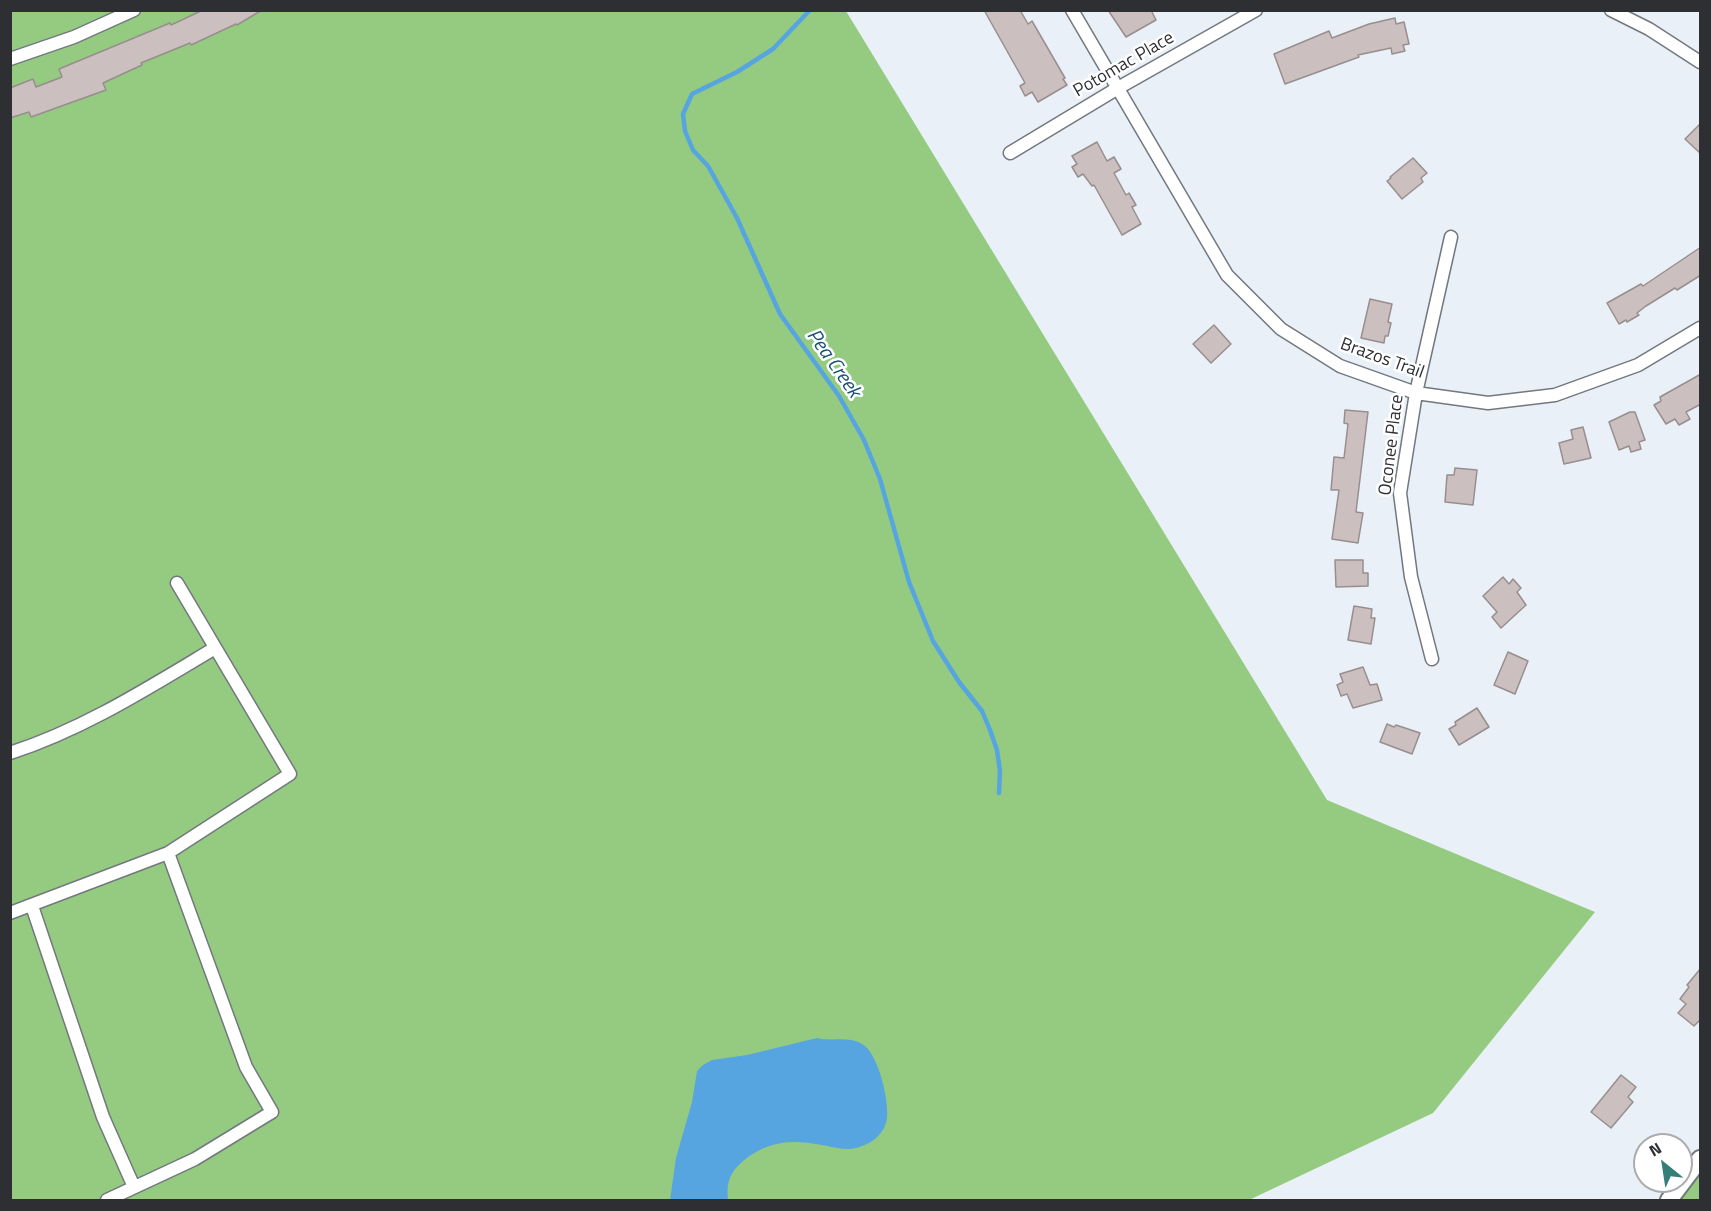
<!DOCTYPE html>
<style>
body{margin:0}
#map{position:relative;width:1711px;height:1211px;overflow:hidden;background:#e9f0f7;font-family:"Titillium Web",sans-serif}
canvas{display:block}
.frame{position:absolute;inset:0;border:12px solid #2d2f32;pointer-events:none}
.north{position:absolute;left:1633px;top:1133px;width:60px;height:60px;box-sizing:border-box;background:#fff;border:2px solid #abacad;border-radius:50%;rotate:330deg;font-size:16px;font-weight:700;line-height:24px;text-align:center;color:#2d2f32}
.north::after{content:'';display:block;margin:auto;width:21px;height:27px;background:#367e78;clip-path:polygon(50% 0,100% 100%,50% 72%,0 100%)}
</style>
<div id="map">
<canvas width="1711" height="1211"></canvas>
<div class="frame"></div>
<div class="north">N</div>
</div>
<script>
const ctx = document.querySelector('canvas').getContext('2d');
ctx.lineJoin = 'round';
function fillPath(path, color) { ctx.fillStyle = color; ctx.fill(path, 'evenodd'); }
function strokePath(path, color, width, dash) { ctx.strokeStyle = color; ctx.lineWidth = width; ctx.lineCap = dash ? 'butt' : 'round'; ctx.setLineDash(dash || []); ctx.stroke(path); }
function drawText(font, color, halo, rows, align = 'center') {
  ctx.font = font + ' "Titillium Web",sans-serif'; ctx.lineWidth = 5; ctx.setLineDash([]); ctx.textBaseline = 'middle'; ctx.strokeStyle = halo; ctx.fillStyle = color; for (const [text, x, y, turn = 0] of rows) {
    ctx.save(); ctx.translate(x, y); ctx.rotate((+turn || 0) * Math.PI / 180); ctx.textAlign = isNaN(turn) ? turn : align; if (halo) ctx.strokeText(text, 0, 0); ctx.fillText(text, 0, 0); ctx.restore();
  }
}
fillPath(new Path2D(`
 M10 11H846L1327 800 1595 912 1433 1113 1249 1200H11Z
 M1700 1174V1200H1679Z`), '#95cb80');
fillPath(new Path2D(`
 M817 1038C832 1042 851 1035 865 1046 879 1058 889 1100 887 1118 886 1129 878 1138 869 1143 848 1154 837 1147 816 1144 788 1139 765 1143 743 1161 730 1172 726 1183 728 1200H670L676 1158 692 1102 697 1071 703 1065 712 1060 747 1055Z`), '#57a5e0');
strokePath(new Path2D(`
 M810 10 773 49 737 72 692 94 683 114 685 131 693 150 708 166 737 218 780 314 839 396 864 440 880 479 909 582 933 641 959 682 982 711 990 730 997 750 1000 771 999 793`), '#57a5e0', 4.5);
const building = new Path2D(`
 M203 10H262L237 25 236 24 191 45 190 43 141 63 142 65 103 83 106 90 31 117 29 112 10 118V88L33 79 36 87 62 77 59 69 170 23 171 25Z
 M984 10H1020L1028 24 1032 21 1065 78 1063 79 1067 85 1038 102 1032 92 1025 96 1020 86 1025 83Z
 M1108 10H1151L1156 20 1126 37Z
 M1395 18 1396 24 1404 22 1409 44 1403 45 1405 51 1392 54 1391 48 1358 55 1359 57 1285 84 1274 54 1329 31 1332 38 1369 24Z
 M1701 123V154L1685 139Z
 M1097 142 1107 161 1114 157 1121 169 1114 173 1126 195 1129 193 1136 205 1132 207 1141 224 1122 235 1094 185 1092 186 1083 174 1078 177 1072 167 1077 164 1072 156Z
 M1413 158 1427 173 1421 178 1423 182 1402 199 1387 181 1391 178 1390 177Z
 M1701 247V275L1677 290 1675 288 1646 306 1637 313 1639 315 1627 322 1626 320 1619 324 1607 303 1641 284 1643 286Z
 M1370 299 1392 304 1388 322 1391 323 1388 336H1385L1384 343 1361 338Z
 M1214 325 1231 344 1211 363 1193 344Z
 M1701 374V404L1686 412 1690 419 1679 425 1675 419 1666 424 1654 405 1661 401 1660 397Z
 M1345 410 1368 412 1356 512 1363 513 1358 543 1332 539 1339 490H1331L1334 457 1344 458 1348 424 1344 423Z
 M1630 412H1635L1645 440 1639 442 1641 449 1631 452 1629 446 1619 450 1609 422Z
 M1583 427 1591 458 1564 464 1559 443 1573 439 1571 430Z
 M1455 468 1477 470 1473 505 1445 502 1447 475H1454Z
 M1335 560H1363V573H1368V586L1336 587Z
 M1503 577 1509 584 1513 579 1521 588 1517 592 1526 605 1501 628 1492 617 1497 612 1483 596Z
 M1354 606 1372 609 1371 618H1375L1371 644 1348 640Z
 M1508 652 1528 661 1515 694 1494 685Z
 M1363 667 1370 685 1377 684 1382 700 1353 708 1347 694 1341 696 1337 685 1343 682 1340 674Z
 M1477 708 1489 727 1459 745 1449 729 1456 725 1455 722Z
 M1387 724 1394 727 1396 725 1420 733 1412 754 1380 742Z
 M1701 968V1019L1694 1026 1678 1013 1686 1004 1680 999 1689 987 1687 985Z
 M1621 1075 1636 1087 1628 1097 1633 1102 1611 1128 1591 1112Z`);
fillPath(building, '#cbc0bf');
strokePath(building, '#978e8d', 1.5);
const street = new Path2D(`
 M1072 10 1227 275 1281 329 1340 366 1416 393 1488 403 1555 395 1638 365 1700 328
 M1611 10 1649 29 1700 62
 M10 59 74 37 134 10
 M1010 153 1118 88 1256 10
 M1432 659 1411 577 1400 493 1416 393 1451 237
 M10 753C84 729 148 688 215 648
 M32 906 103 1117 134 1187
 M10 913 168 853 290 774 177 583
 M107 1200 195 1159 272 1112 246 1067 168 853`);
const secondary = new Path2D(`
 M1669 1200 1700 1159`);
strokePath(street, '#72787e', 15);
strokePath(secondary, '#72787e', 20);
strokePath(street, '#fff', 12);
strokePath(secondary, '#fff', 16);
drawText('18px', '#2d2f32', '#fff', [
 ["Potomac Place",1124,65,-30],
 ["Brazos Trail",1382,359,20],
 ["Oconee Place",1392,445,-83]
]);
drawText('italic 20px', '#165078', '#fff', [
 ["Pea Creek",833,364,55]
]);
</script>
